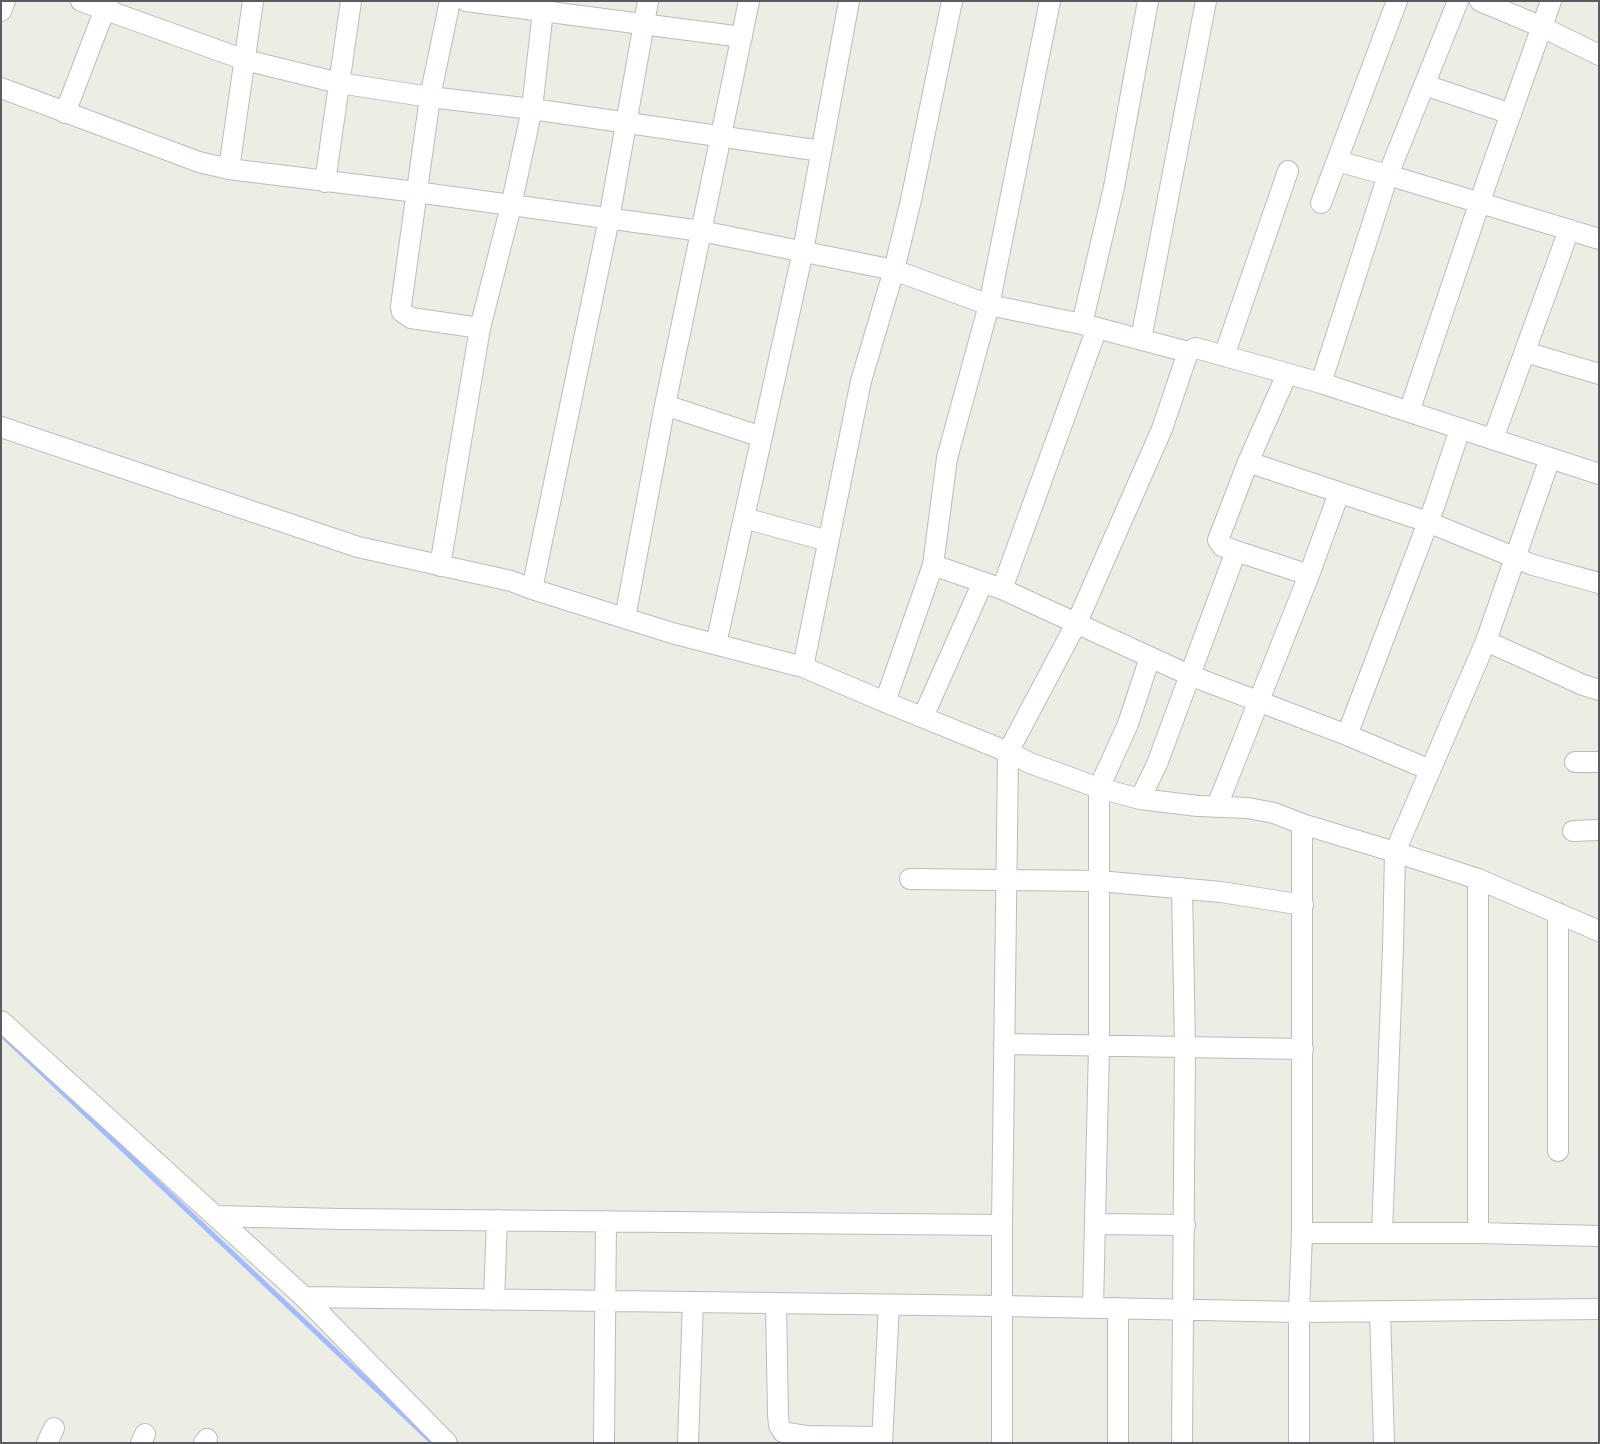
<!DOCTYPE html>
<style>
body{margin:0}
#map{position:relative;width:1600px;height:1444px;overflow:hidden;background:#edeee3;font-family:Arial,sans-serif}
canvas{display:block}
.frame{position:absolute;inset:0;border:2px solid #5b5c63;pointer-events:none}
</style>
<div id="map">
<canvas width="1600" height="1444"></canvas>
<div class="frame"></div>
</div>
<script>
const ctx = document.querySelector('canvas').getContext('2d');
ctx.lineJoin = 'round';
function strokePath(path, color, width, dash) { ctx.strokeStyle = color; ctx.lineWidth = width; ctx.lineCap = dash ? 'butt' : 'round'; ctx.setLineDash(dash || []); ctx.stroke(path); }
strokePath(new Path2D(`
 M5 1038 433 1443`), '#a3bcfd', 5);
const minor = new Path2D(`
 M81 1 245 60 339 83 430 97 532 109 821 151
 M450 1 430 97 401 306 402 312 411 318 480 328
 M466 1 742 37
 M1050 1 989 305 1082 324 1188 352 1196 348 1321 383 1599 474
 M1480 1 1542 27 1599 55
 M1 11 5 1
 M1425 85 1511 114
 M1 88 199 162 229 169 416 192 701 231 894 270 989 305 947 458 933 565 885 702
 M65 113 108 1
 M1337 161 1388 175 1599 239
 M229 169 253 1
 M325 182 351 1
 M1321 203 1397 1
 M1082 324 1114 187 1148 1
 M1141 339 1206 1
 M1525 352 1599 374
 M1224 356 1288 171
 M1321 383 1388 175 1458 1
 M665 405 762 437
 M1409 412 1488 178 1551 1
 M1 427 358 547 511 581 532 589 672 633 803 667 885 702 1008 752 1030 763 1099 788 1140 799 1198 806 1248 808 1274 813 1302 824 1395 852 1478 879 1599 931
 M1493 439 1569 230
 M1248 462 1428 522 1533 565 1599 583
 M744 518 828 541
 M1236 551 1309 575
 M933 565 1002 589 1189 675 1347 735 1430 770
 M440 566 480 328 511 206 532 109 544 1
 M532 589 609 219 648 1
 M1002 589 1097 328
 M625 618 665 405 749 1
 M1486 641 1583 685 1599 690
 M716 644 803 251 849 1
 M803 667 861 381 894 270 911 200 952 1
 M923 717 983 582
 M1347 735 1435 504 1460 429
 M1575 762H1599
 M1140 799 1157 764 1236 551 1222 546 1218 540 1248 462 1287 374
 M1217 806 1309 575 1339 493
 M1573 831 1599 830
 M910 879 1099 881 1221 892 1303 905
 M1182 888 1185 1047 1182 1443
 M1558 913V1151
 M1 1021 304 1297 447 1443
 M1004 1044 1303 1049
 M215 1216 340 1219 1002 1225
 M1095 1224 1185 1225
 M1302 1233H1478L1599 1236
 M1382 1233 1393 949 1395 852 1486 641 1550 458
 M1478 1233V879
 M304 1297 1002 1306 1299 1312 1599 1309
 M494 1300 497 1220
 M776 1303 778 1415 779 1425 783 1432 807 1436 882 1437
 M1093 1308 1099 1045V788L1128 724 1150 657
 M1118 1308V1443
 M1380 1312 1384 1443
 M604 1441 606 1221
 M47 1443 54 1428
 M141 1443 145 1434
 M204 1443 207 1439
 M688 1443 693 1302
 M882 1443 889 1305
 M1002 1443V1225L1008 752 1077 622 1162 429 1188 352
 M1299 1443V1312L1302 1233V824`);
strokePath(minor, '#babbc1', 22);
strokePath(minor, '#fff', 20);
</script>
